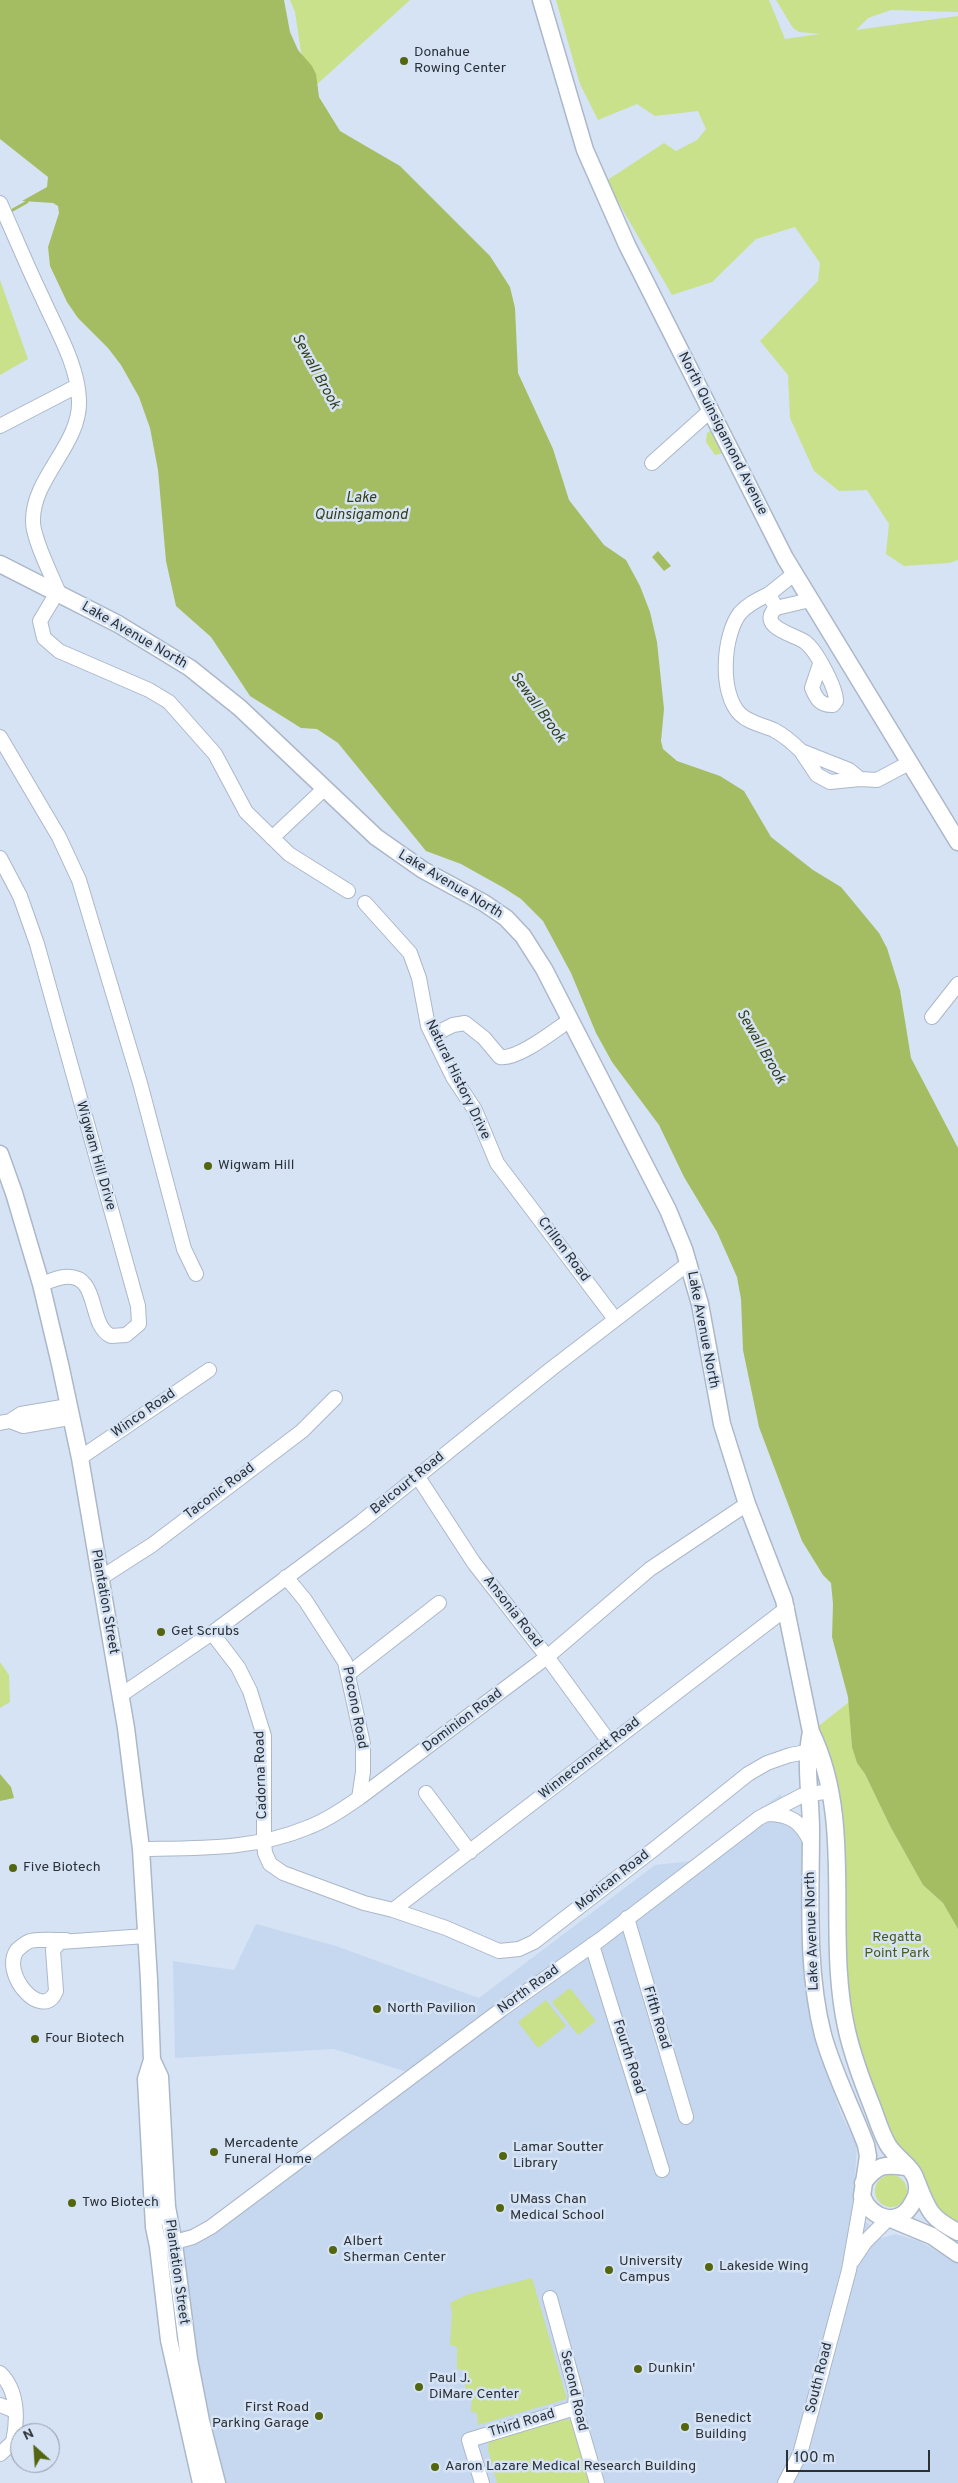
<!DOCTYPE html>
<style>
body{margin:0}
#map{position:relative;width:958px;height:2483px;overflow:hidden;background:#d6e3f5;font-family:Overpass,sans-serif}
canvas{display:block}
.north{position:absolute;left:10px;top:2423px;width:50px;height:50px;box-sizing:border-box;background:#d6e3f5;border:1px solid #919ba9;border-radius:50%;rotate:334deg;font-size:14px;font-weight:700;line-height:20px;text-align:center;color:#2a3036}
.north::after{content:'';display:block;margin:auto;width:18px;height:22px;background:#53650f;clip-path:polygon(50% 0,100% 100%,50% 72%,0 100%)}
.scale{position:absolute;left:786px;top:2450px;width:144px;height:22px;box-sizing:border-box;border:2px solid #2a3036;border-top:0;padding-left:6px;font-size:15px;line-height:18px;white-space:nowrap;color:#2a3036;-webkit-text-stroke:4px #d6e3f5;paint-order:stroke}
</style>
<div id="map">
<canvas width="958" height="2483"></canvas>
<div class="north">N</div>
<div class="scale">100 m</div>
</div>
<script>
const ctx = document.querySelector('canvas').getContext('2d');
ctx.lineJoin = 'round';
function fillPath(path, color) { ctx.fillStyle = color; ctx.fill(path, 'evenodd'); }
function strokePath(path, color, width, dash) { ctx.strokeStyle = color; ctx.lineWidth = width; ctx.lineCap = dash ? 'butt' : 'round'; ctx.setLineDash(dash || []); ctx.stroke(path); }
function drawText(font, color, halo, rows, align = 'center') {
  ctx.font = font + ' Overpass,sans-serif'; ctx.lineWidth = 5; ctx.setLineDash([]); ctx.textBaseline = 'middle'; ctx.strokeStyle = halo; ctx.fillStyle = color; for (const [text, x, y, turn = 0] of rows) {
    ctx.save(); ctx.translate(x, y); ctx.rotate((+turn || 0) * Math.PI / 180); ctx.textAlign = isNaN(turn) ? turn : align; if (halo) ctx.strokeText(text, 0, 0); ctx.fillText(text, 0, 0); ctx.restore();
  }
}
fillPath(new Path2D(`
 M781 1794 787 1820 802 1836 801 1931 805 1987 814 2030 841 2114 857 2145 853 2208 882 2238 895 2234 919 2241 958 2263V2483H224L195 2372 177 2231 202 2227 407 2072 334 2049 175 2058 173 1961 234 1970 256 1924 336 1946 479 1998 655 1865 691 1861Z`), '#c6d8ef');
fillPath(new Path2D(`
 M290 0H410L314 87 301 52 295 12Z
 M556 0H769L785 39 820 34 799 32 793 28 776 0H958V12L891 10 868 18 856 30 958 16V560L949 563 904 566 886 554 889 524 867 490 839 491 814 471 790 418 788 375 760 341 818 281 820 263 795 227 756 239 712 282 672 295 606 181 664 143 676 151 697 140 706 129 698 111 655 116 637 104 598 120 580 84Z
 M0 280 28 359 0 375Z
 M712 430 724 453 715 455 706 442 707 433Z
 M0 1662 9 1675 10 1702 0 1708Z
 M849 1702 852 1747 857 1763 865 1774 890 1826 923 1885 943 1903 958 1929V2232L949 2227 895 2155 856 2066 836 1867 811 1732Z
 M570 1988 596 2021 578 2035 552 2002Z
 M546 2000 566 2026 538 2048 518 2022Z
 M875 2191a16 16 0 1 1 32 0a16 16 0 1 1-32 0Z
 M532 2278 567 2399 478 2425 477 2413 471 2412 472 2393 465 2390 467 2371 457 2369V2347L450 2345 452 2312 450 2303 466 2295Z
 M564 2419 573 2421 593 2483H497L488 2449 489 2442Z`), '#c8e18a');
fillPath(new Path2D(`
 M0 0H284L290 32 298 50 312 66 316 74 319 97 340 131 400 166 490 256 510 287 515 308 518 373 553 449 569 500 604 545 626 560 640 586 650 612 657 642 664 709 661 741 663 749 677 761 720 776 744 791 771 837 813 870 841 887 879 933 887 948 900 990 911 1058 958 1148V1929L943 1903 923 1885 890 1826 865 1774 857 1763 852 1747 848 1697 832 1637 833 1604 831 1583 823 1575 802 1541 759 1427 743 1350 741 1299 737 1277 717 1232 684 1177 659 1125 612 1062 596 1033 571 973 543 921 521 899 504 888 461 864 426 851 338 743 317 729 301 728 250 696 211 637 176 606 166 561 158 470 150 428 139 397 121 365 108 348 78 318 67 302 50 266 48 247 59 213 58 206 53 203 22 201 47 187 48 177 0 139Z
 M658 551 671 566 664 571 652 557Z
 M0 1774 11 1787 14 1798 0 1801Z`), '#a4bd63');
strokePath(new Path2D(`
 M9 212 27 202`), '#a4bd63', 3);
const minor = new Path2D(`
 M0 203C14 234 27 266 42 297 56 329 78 365 79 400 81 444 33 477 33 520 32 537 51 574 58 591L40 621 44 638 59 651 149 690 169 702 215 754 246 812 289 854 348 891
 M0 426 77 386
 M652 463 711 410
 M769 594 794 574
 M810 600 776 608C756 627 796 635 805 642 816 650 836 687 836 701L833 705C820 706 816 698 812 688L820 664
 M776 608 769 594C759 599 748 604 740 613 723 635 719 693 740 714 749 723 763 725 774 730 785 736 793 743 801 751
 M0 737 59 837 79 880 140 1083 184 1249 196 1274
 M860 779 849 770 801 751 817 775 830 782 860 779 877 780 909 763
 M272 838 324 789
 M0 858 20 896 37 944 138 1306 139 1324 126 1335 111 1336C87 1325 101 1273 64 1277 56 1278 48 1282 41 1284
 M365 903 410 953 419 978 428 1026 453 1077 475 1110 497 1163 615 1319
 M932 1017 958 984
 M433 1035 453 1025 465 1023 484 1038 500 1057C518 1060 555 1030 570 1020
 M10 1421 23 1426 69 1418
 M0 1423 10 1421 21 1414 68 1406
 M80 1458 209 1370
 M418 1477 474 1563 545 1654 610 1743
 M286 1577 305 1600 345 1662 363 1744V1772L359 1798
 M99 1579 152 1545 302 1431 335 1398
 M212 1633 238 1667 250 1691 264 1736V1841L265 1853 270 1864 283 1873 364 1903 393 1910 446 1928 499 1951 519 1949 534 1942 658 1846 748 1774 767 1763 790 1755 817 1750
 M348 1674 439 1603
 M121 1695 212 1633 361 1522 551 1369 689 1263
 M426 1793 470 1852
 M766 1814C790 1814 801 1821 811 1843
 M141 1849C198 1848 255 1850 309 1827 327 1820 343 1809 359 1798L547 1657 650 1569 747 1504
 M393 1910 787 1608
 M627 1918 686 2117
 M66 1940C54 1940 41 1939 30 1941 26 1942 21 1947 17 1950 0 1974 43 2023 56 1991L53 1950 60 1942 146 1936
 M592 1945 662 2170
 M164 2245 193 2237 211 2227 502 2009 601 1939 759 1818 801 1796 829 1791
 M853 2260 865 2242 888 2219
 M550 2298 576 2393 575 2408 597 2483
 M0 2373C18 2390 18 2419 13 2442L0 2454
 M0 2405 15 2411
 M482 2483 469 2440 575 2408
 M785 2483 800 2454 808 2424 849 2270 862 2196`);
const major = new Path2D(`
 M541 0 585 150 627 245 785 558 958 842
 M0 564 118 624 190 668 240 708 376 837 423 870 484 903 506 918 523 936 544 969 668 1210 684 1249 700 1304 722 1424 747 1504 784 1600 811 1732C856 1824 824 1933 847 2031 853 2057 862 2081 872 2106 877 2119 881 2133 888 2145 895 2157 913 2167 916 2180 918 2187 917 2196 913 2202 900 2228 871 2220 862 2196L868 2156 866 2145C852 2108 834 2074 823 2035 806 1968 811 1898 811 1830 811 1797 804 1764 811 1732
 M0 1154 14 1193 41 1284 60 1364 80 1458 126 1728 141 1849 149 1980 152 2060 146 2079 154 2227 158 2246 169 2340 201 2483
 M152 2060 160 2077 167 2207 174 2244 189 2359 201 2421 217 2483
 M917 2182C928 2210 930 2218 958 2232
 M863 2183C878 2164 884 2164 906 2167
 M891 2219 932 2236 958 2254`);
strokePath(minor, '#abb8c9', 16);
strokePath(major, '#abb8c9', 19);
strokePath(minor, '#fff', 14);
strokePath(major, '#fff', 16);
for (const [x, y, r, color] of [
 [404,61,5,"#53650f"],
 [208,1166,5,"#53650f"],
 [161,1632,5,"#53650f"],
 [13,1868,5,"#53650f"],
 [377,2009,5,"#53650f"],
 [35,2039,5,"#53650f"],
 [214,2152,5,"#53650f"],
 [503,2156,5,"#53650f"],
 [72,2203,5,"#53650f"],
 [500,2208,5,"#53650f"],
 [333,2250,5,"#53650f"],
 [709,2267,5,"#53650f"],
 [609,2270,5,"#53650f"],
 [638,2369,5,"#53650f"],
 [419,2387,5,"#53650f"],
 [319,2416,5,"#53650f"],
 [685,2427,5,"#53650f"],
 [435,2467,5,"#53650f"]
]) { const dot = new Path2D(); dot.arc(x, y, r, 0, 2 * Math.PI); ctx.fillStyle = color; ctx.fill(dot); strokePath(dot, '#d6e3f5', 2); }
drawText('14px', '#2a3036', '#d6e3f5', [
 ["Donahue",414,53],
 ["Rowing Center",414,69],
 ["Wigwam Hill",218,1166],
 ["Get Scrubs",171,1632],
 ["Five Biotech",23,1868],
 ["North Pavilion",387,2009],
 ["Four Biotech",45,2039],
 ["Mercadente",224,2144],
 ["Funeral Home",224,2160],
 ["Lamar Soutter",513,2148],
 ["Library",513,2164],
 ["UMass Chan",510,2200],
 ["Medical School",510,2216],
 ["Two Biotech",82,2203],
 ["Albert",343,2242],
 ["Sherman Center",343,2258],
 ["University",619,2262],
 ["Campus",619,2278],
 ["Lakeside Wing",719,2267],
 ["Dunkin'",648,2369],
 ["Paul J.",429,2379],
 ["DiMare Center",429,2395],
 ["First Road",309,2408,"right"],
 ["Parking Garage",309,2424,"right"],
 ["Benedict",695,2419],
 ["Building",695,2435],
 ["Aaron Lazare Medical Research Building",445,2467]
], 'left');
drawText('14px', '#2a3036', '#d6e3f5', [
 ["North Quinsigamond Avenue",722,434,63],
 ["Lake Avenue North",134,636,30],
 ["Lake Avenue North",450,885,31],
 ["Natural History Drive",457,1080,64],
 ["Wigwam Hill Drive",95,1156,74],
 ["Crillon Road",563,1250,53],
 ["Lake Avenue North",702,1330,79],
 ["Winco Road",144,1414,-35],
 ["Belcourt Road",408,1484,-39],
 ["Taconic Road",220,1492,-37],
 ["Plantation Street",104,1602,80],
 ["Ansonia Road",512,1612,52],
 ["Pocono Road",354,1708,79],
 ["Dominion Road",463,1721,-37],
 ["Winneconnett Road",590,1759,-38],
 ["Cadorna Road",262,1775,-92],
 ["Mohican Road",613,1881,-38],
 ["Lake Avenue North",813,1931,-92],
 ["North Road",529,1990,-36],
 ["Fifth Road",656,2018,73],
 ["Fourth Road",628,2057,72],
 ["Plantation Street",176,2272,82],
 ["South Road",820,2378,-76],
 ["Second Road",573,2391,77],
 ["Third Road",522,2424,-17]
]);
drawText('14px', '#495919', '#d6e3f5', [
 ["Regatta",897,1938],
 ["Point Park",897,1954]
]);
drawText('italic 15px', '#353f19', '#d6e3f5', [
 ["Sewall Brook",315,372,61],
 ["Lake",361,499],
 ["Quinsigamond",361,516],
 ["Sewall Brook",537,708,54],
 ["Sewall Brook",760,1047,60]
]);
</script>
